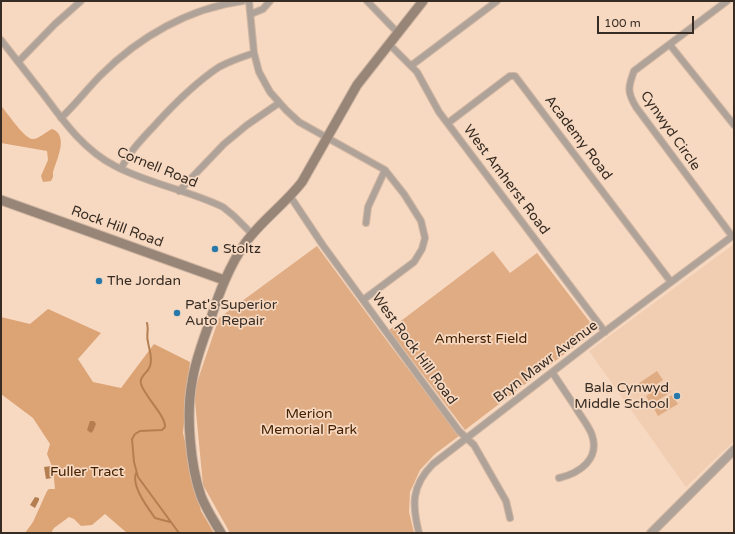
<!DOCTYPE html>
<style>
body{margin:0}
#map{position:relative;width:735px;height:534px;overflow:hidden;background:#f7d9c2;font-family:"Varela Round",sans-serif}
canvas{display:block}
.frame{position:absolute;inset:0;border:2px solid #372c23;pointer-events:none}
.scale{position:absolute;left:597px;top:16px;width:97px;height:18px;box-sizing:border-box;border:2px solid #372c23;border-top:0;padding-left:5px;font-size:12px;line-height:14px;white-space:nowrap;color:#372c23;-webkit-text-stroke:3px #f7d9c2;paint-order:stroke}
</style>
<div id="map">
<canvas width="735" height="534"></canvas>
<div class="frame"></div>
<div class="scale">100 m</div>
</div>
<script>
const ctx = document.querySelector('canvas').getContext('2d');
ctx.lineJoin = 'round';
function fillPath(path, color) { ctx.fillStyle = color; ctx.fill(path, 'evenodd'); }
function strokePath(path, color, width, dash) { ctx.strokeStyle = color; ctx.lineWidth = width; ctx.lineCap = dash ? 'butt' : 'round'; ctx.setLineDash(dash || []); ctx.stroke(path); }
function drawText(font, color, halo, rows, align = 'center') {
  ctx.font = font + ' "Varela Round",sans-serif'; ctx.lineWidth = 3.5; ctx.setLineDash([]); ctx.textBaseline = 'middle'; ctx.strokeStyle = halo; ctx.fillStyle = color; for (const [text, x, y, turn = 0] of rows) {
    ctx.save(); ctx.translate(x, y); ctx.rotate((+turn || 0) * Math.PI / 180); ctx.textAlign = isNaN(turn) ? turn : align; if (halo) ctx.strokeText(text, 0, 0); ctx.fillText(text, 0, 0); ctx.restore();
  }
}
fillPath(new Path2D(`
 M734 244V441L686 487 589 351Z`), '#f1cdb1');
fillPath(new Path2D(`
 M317 246 390 345 459 436 435 454 420 470 410 492 409 512 414 533H230L203 485 194 391 219 318Z
 M493 251 510 273 537 253 596 330 465 430 389 330Z
 M657 371 663 380 644 393 638 384Z
 M665 383 671 392 651 405 646 396Z
 M672 395 678 404 658 416 653 407Z`), '#dfac84');
fillPath(new Path2D(`
 M1 106C7 112 25 140 33 139 39 139 47 131 52 129 69 135 57 159 53 172V177L51 181 43 182 41 176 48 160 47 151 1 143Z
 M48 309 101 333 78 359 93 382 121 388 154 344 190 362 183 433 201 511 214 533H127L105 514 92 525 81 526 74 519 69 517 54 528 51 533H25L33 522 47 491 49 489H55L53 469 47 454 50 444 33 418 1 394V317L30 324Z`), '#dca375');
fillPath(new Path2D(`
 M90 421H94L96 424 93 431 91 433 87 430Z
 M51 466 52 478 46 479 44 467Z
 M35 497 39 498V500L35 508 30 505Z`), '#b47e50');
strokePath(new Path2D(`
 M147 323C149 330 146 335 148 342 149 350 153 357 150 366 148 373 139 376 141 384 145 397 166 416 165 427L162 430 140 431 135 434 132 439 134 462 138 477 179 533
 M136 473C131 486 148 508 155 518L170 522`), '#b47e50', 2);
const minor = new Path2D(`
 M249 1 254 53 259 72 270 92 286 110 299 122 385 170 404 194 421 221 425 238 422 249 414 262 363 300
 M367 1 398 33
 M727 1 634 71C628 87 627 92 636 107L732 236
 M251 14 263 9 270 1
 M1 40C15 58 30 77 44 95 64 122 84 150 115 166 149 184 188 190 223 207L234 216 252 234
 M389 44 417 72 439 112 605 332
 M670 45 734 125
 M18 62 55 24 81 1
 M412 65 497 1
 M61 118C75 105 87 89 101 75 139 37 189 8 243 1
 M448 123 506 79 510 76H515L671 282
 M121 169C129 152 142 139 155 125 174 104 195 83 219 67 230 61 242 57 254 53
 M179 191 224 144 247 125 279 103
 M290 196 322 244 422 381 459 431 474 445 506 501 510 518
 M366 223 368 207 385 170
 M552 372C560 384 568 396 576 408 581 417 589 426 592 435 600 459 580 473 559 478
 M419 533C412 505 411 486 433 464L595 339 734 235`);
const tertiary = new Path2D(`
 M651 533 734 450`);
const secondary = new Path2D(`
 M1 200 224 280
 M221 533C214 521 206 509 201 496 190 465 186 414 192 382 195 361 203 341 210 321 219 293 229 266 246 242 262 220 285 204 302 182L357 85 423 1`);
strokePath(minor, '#d1b6a2', 8);
strokePath(tertiary, '#d1b6a2', 10);
strokePath(secondary, '#d1b6a2', 11);
strokePath(minor, '#afa399', 6);
strokePath(tertiary, '#afa399', 8);
strokePath(secondary, '#978577', 9);
for (const [x, y, r, color] of [
 [215,249,4,"#2879aa"],
 [99,281,4,"#2879aa"],
 [177,313,4,"#2879aa"],
 [677,396,4,"#2879aa"]
]) { const dot = new Path2D(); dot.arc(x, y, r, 0, 2 * Math.PI); ctx.fillStyle = color; ctx.fill(dot); strokePath(dot, '#f7d9c2', 1.5); }
drawText('14px', '#372c23', '#f7d9c2', [
 ["Cynwyd Circle",670,131,55],
 ["Academy Road",578,138,53],
 ["Cornell Road",157,168,22],
 ["West Amherst Road",506,180,53],
 ["Rock Hill Road",117,227,20],
 ["West Rock Hill Road",414,349,54],
 ["Bryn Mawr Avenue",546,362,-37]
]);
drawText('14px', '#372c23', '#f7d9c2', [
 ["Stoltz",223,249],
 ["The Jordan",107,281],
 ["Pat's Superior",185,305],
 ["Auto Repair",185,321],
 ["Bala Cynwyd",669,388,"right"],
 ["Middle School",669,404,"right"]
], 'left');
drawText('14px', '#452100', '#f7d9c2', [
 ["Amherst Field",481,339],
 ["Merion",309,414],
 ["Memorial Park",309,430],
 ["Fuller Tract",87,472]
]);
</script>
